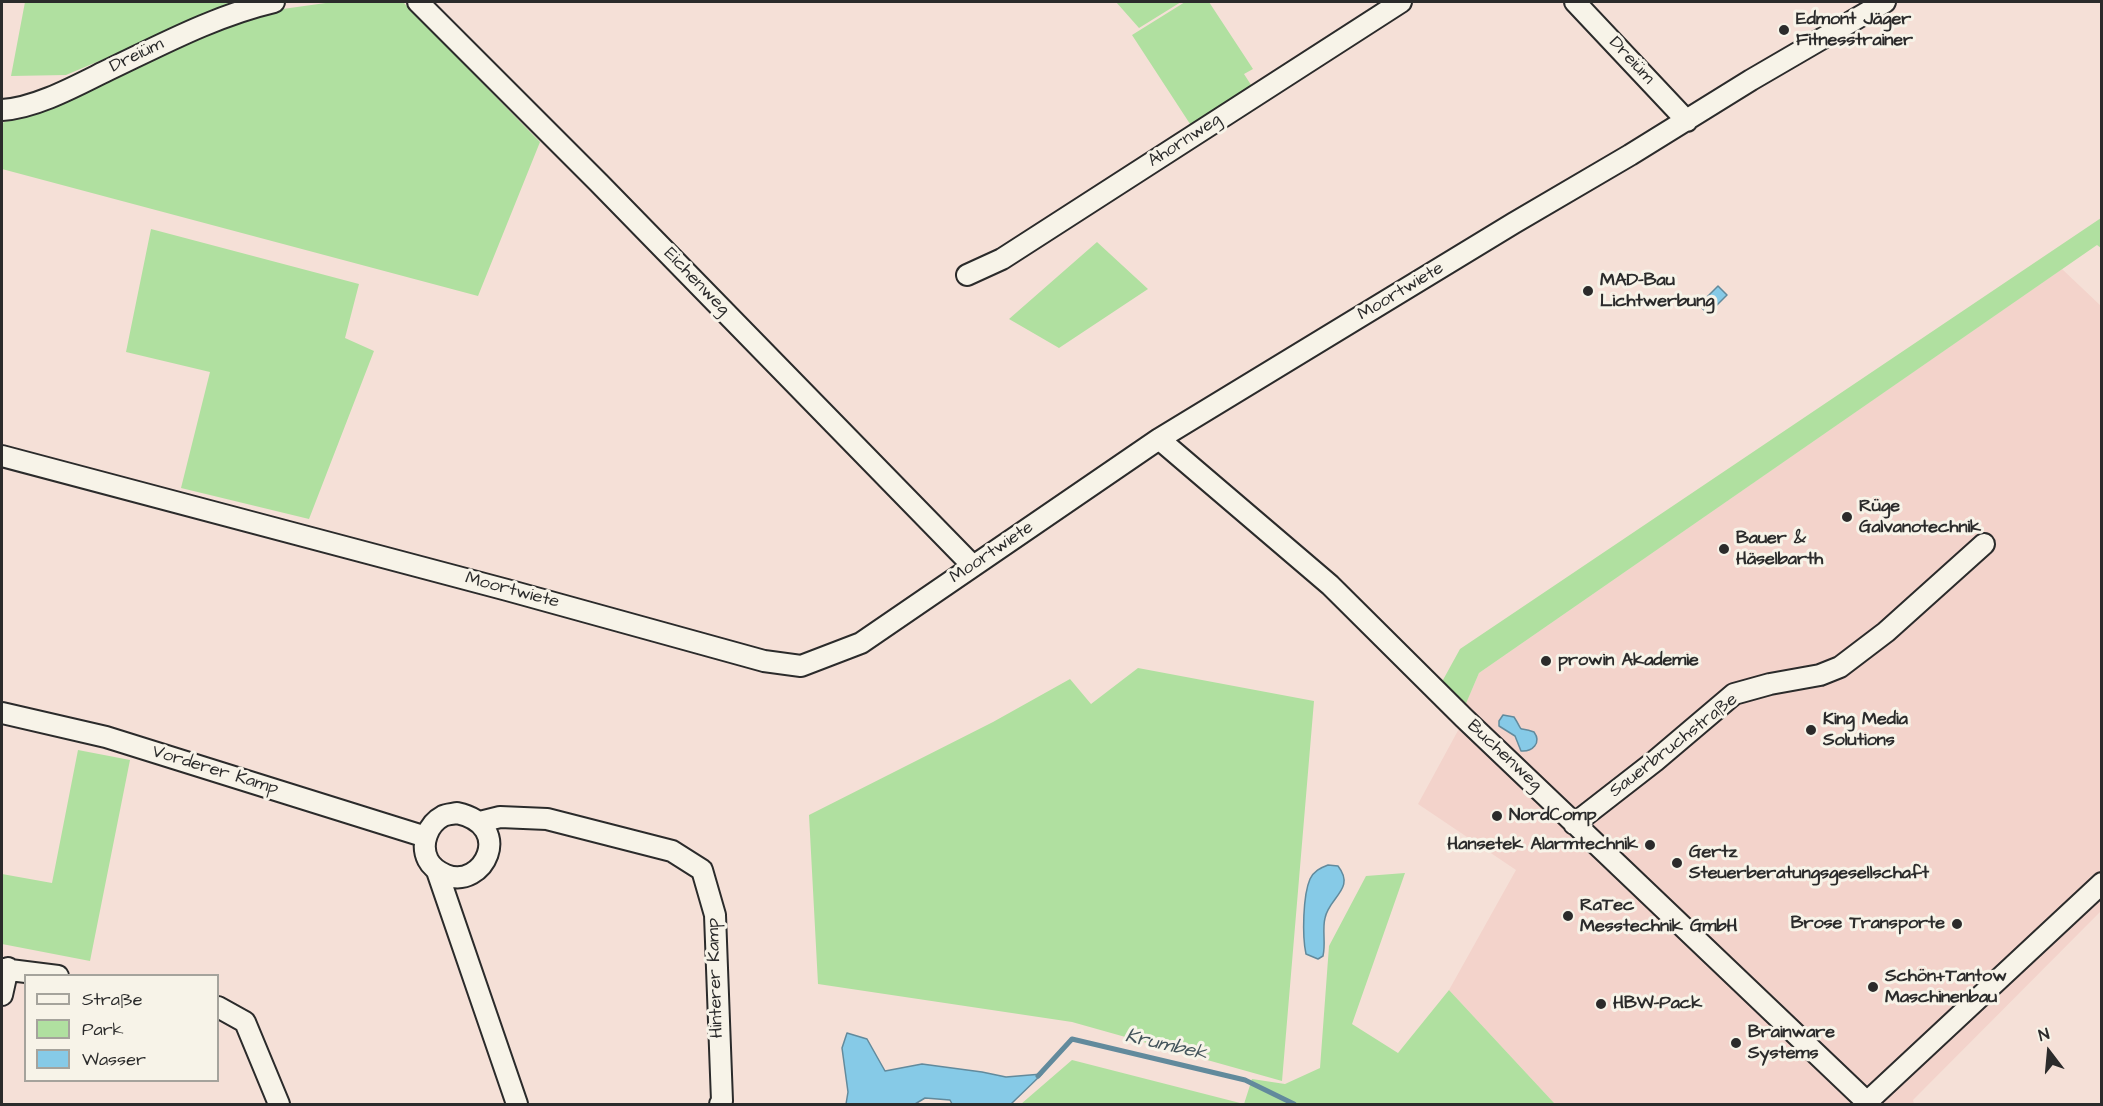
<!DOCTYPE html>
<meta charset="utf-8">
<style>
body{margin:0}
#map{position:relative;width:2103px;height:1106px;overflow:hidden;background:#f5e0d7;font-family:"Architects Daughter",sans-serif}
canvas{display:block}
.frame{position:absolute;inset:0;border:3px solid #2b2b2b;pointer-events:none}
.legend{position:absolute;left:24px;top:974px;width:195px;height:108px;box-sizing:border-box;background:#f7f3e8;border:2px solid #a5a39c;margin:0;padding:8px 10px;list-style:none;font-size:18px;color:#2b2b2b}
.legend li{display:flex;align-items:center;gap:12px;height:30px}
.legend b{width:30px;border:2px solid #a5a39c}
.north{position:absolute;left:2019px;top:1022px;width:60px;height:60px;-webkit-text-stroke:4px #f7f3e8;paint-order:stroke;rotate:344deg;font-size:16px;font-weight:700;line-height:24px;text-align:center;color:#2b2b2b}
.north::after{content:'';display:block;margin:auto;width:21px;height:27px;background:#2b2b2b;clip-path:polygon(50% 0,100% 100%,50% 72%,0 100%)}
</style>
<div id="map">
<canvas width="2103" height="1106"></canvas>
<div class="frame"></div>
<ul class="legend">
<li><b style="height:8px;background:#f7f3e8"></b>Straße</li>
<li><b style="height:16px;background:#b0e0a0"></b>Park</li>
<li><b style="height:16px;background:#86cae7"></b>Wasser</li>
</ul>
<div class="north">N</div>
</div>
<script>
const ctx = document.querySelector('canvas').getContext('2d');
ctx.lineJoin = 'round';
function fillPath(path, color) { ctx.fillStyle = color; ctx.fill(path, 'evenodd'); }
function strokePath(path, color, width, dash) { ctx.strokeStyle = color; ctx.lineWidth = width; ctx.lineCap = dash ? 'butt' : 'round'; ctx.setLineDash(dash || []); ctx.stroke(path); }
function drawText(font, color, halo, rows, align = 'center') {
  ctx.font = font + ' "Architects Daughter",sans-serif'; ctx.lineWidth = 6; ctx.setLineDash([]); ctx.textBaseline = 'middle'; ctx.strokeStyle = halo; ctx.fillStyle = color; for (const [text, x, y, turn = 0] of rows) {
    ctx.save(); ctx.translate(x, y); ctx.rotate((+turn || 0) * Math.PI / 180); ctx.textAlign = isNaN(turn) ? turn : align; if (halo) ctx.strokeText(text, 0, 0); ctx.fillText(text, 0, 0); ctx.restore();
  }
}
fillPath(new Path2D(`
 M2062 269 2101 306V911L1913 1100 1914 1104H1555L1449 990 1516 870 1418 804 1461 725 1462 713 1479 673Z`), '#f3d3cb');
fillPath(new Path2D(`
 M25 2H239L66 75 11 76Z
 M333 2H403L540 142 478 296 2 169V123L78 94 261 12Z
 M1116 2H1181L1139 28Z
 M1185 2H1209L1253 69 1244 74 1253 88 1192 127 1132 35Z
 M2101 218V248L2097 245 1479 673 1462 713 1438 689 1460 649Z
 M151 229 359 284 345 338 374 351 309 519 181 488 210 372 126 352Z
 M1097 242 1148 289 1059 348 1009 319Z
 M1138 668 1314 701 1282 1081 1072 1022 818 984 809 815 993 722 1070 679 1091 704Z
 M78 750 130 760 90 961 2 944V874L52 883Z
 M1405 873 1352 1024 1398 1053 1449 990 1555 1104H1021L1072 1060 1244 1104 1252 1079 1285 1084 1320 1068 1329 946 1366 876Z`), '#b0e0a0');
const water = new Path2D(`
 M1718 286 1727 295 1708 314 1699 305Z
 M1503 715 1514 717C1525 734 1515 726 1534 732 1542 743 1532 752 1521 751L1515 736 1499 726V721Z
 M1328 865 1338 866C1356 889 1329 897 1325 918 1322 930 1326 943 1323 956L1318 959 1306 954C1302 936 1303 895 1310 879 1314 871 1320 868 1328 865Z
 M847 1033 867 1039 885 1071 922 1064 982 1072 1006 1077 1042 1074 1011 1104H952L950 1100 925 1098 915 1104H846L848 1092 842 1048Z`);
fillPath(water, '#86cae7');
strokePath(water, '#628a9c', 1.5);
strokePath(new Path2D(`
 M1038 1076 1072 1039 1245 1080 1294 1104`), '#628a9c', 5);
const street = new Path2D(`
 M418 2 599 183 972 565
 M1575 2 1687 121
 M2 110C35 108 74 87 104 72 159 46 214 16 274 2
 M967 275 1002 259 1401 2
 M1159 439 1330 585 1464 718 1869 1104
 M2 456 507 590 764 661 801 666 861 643 1159 439 1514 223 1630 155 1751 80 1885 2
 M2 713 106 737 426 837
 M457 813C516 826 483 890 446 875 439 872 432 868 428 860 420 844 428 824 443 816 447 814 453 814 457 813Z
 M480 822 500 817 547 819 672 851 702 870 715 915 722 1101 720 1104
 M1574 824 1655 761 1734 694 1770 684 1820 675 1840 667 1886 632 1984 544
 M437 871 517 1104
 M2 969 58 976
 M2 995 8 968
 M218 1007 245 1022 279 1104
 M1867 1102 2102 883`);
strokePath(street, '#2b2b2b', 24);
strokePath(street, '#f7f3e8', 20);
for (const [x, y, r, color] of [
 [1784,30,6,"#2b2b2b"],
 [1588,291,6,"#2b2b2b"],
 [1847,517,6,"#2b2b2b"],
 [1724,549,6,"#2b2b2b"],
 [1546,661,6,"#2b2b2b"],
 [1811,730,6,"#2b2b2b"],
 [1497,816,6,"#2b2b2b"],
 [1650,845,6,"#2b2b2b"],
 [1677,863,6,"#2b2b2b"],
 [1568,916,6,"#2b2b2b"],
 [1957,924,6,"#2b2b2b"],
 [1873,987,6,"#2b2b2b"],
 [1601,1004,6,"#2b2b2b"],
 [1736,1043,6,"#2b2b2b"]
]) { const dot = new Path2D(); dot.arc(x, y, r, 0, 2 * Math.PI); ctx.fillStyle = color; ctx.fill(dot); strokePath(dot, '#f7f3e8', 2); }
drawText('bold 18px', '#2b2b2b', '#f7f3e8', [
 ["Edmont Jäger",1796,20],
 ["Fitnesstrainer",1796,41],
 ["MAD-Bau",1600,281],
 ["Lichtwerbung",1600,302],
 ["Rüge",1859,507],
 ["Galvanotechnik",1859,528],
 ["Bauer &",1736,539],
 ["Häselbarth",1736,560],
 ["prowin Akademie",1558,661],
 ["King Media",1823,720],
 ["Solutions",1823,741],
 ["NordComp",1509,816],
 ["Hansetek Alarmtechnik",1638,845,"right"],
 ["Gertz",1689,853],
 ["Steuerberatungsgesellschaft",1689,874],
 ["RaTec",1580,906],
 ["Messtechnik GmbH",1580,927],
 ["Brose Transporte",1945,924,"right"],
 ["Schön+Tantow",1885,977],
 ["Maschinenbau",1885,998],
 ["HBW-Pack",1613,1004],
 ["Brainware",1748,1033],
 ["Systems",1748,1054]
], 'left');
drawText('18px', '#2b2b2b', '#f7f3e8', [
 ["Dreiüm",137,56,-26],
 ["Dreiüm",1631,61,47],
 ["Ahornweg",1185,141,-33],
 ["Eichenweg",696,282,46],
 ["Moortwiete",1401,292,-31],
 ["Moortwiete",992,553,-34],
 ["Moortwiete",512,591,15],
 ["Sauerbruchstraße",1674,746,-38],
 ["Buchenweg",1504,756,43],
 ["Vorderer Kamp",215,771,17],
 ["Hinterer Kamp",716,978,-92]
]);
drawText('italic 20px', '#42535a', '#f7f3e8', [
 ["Krumbek",1166,1046,13]
]);
</script>
